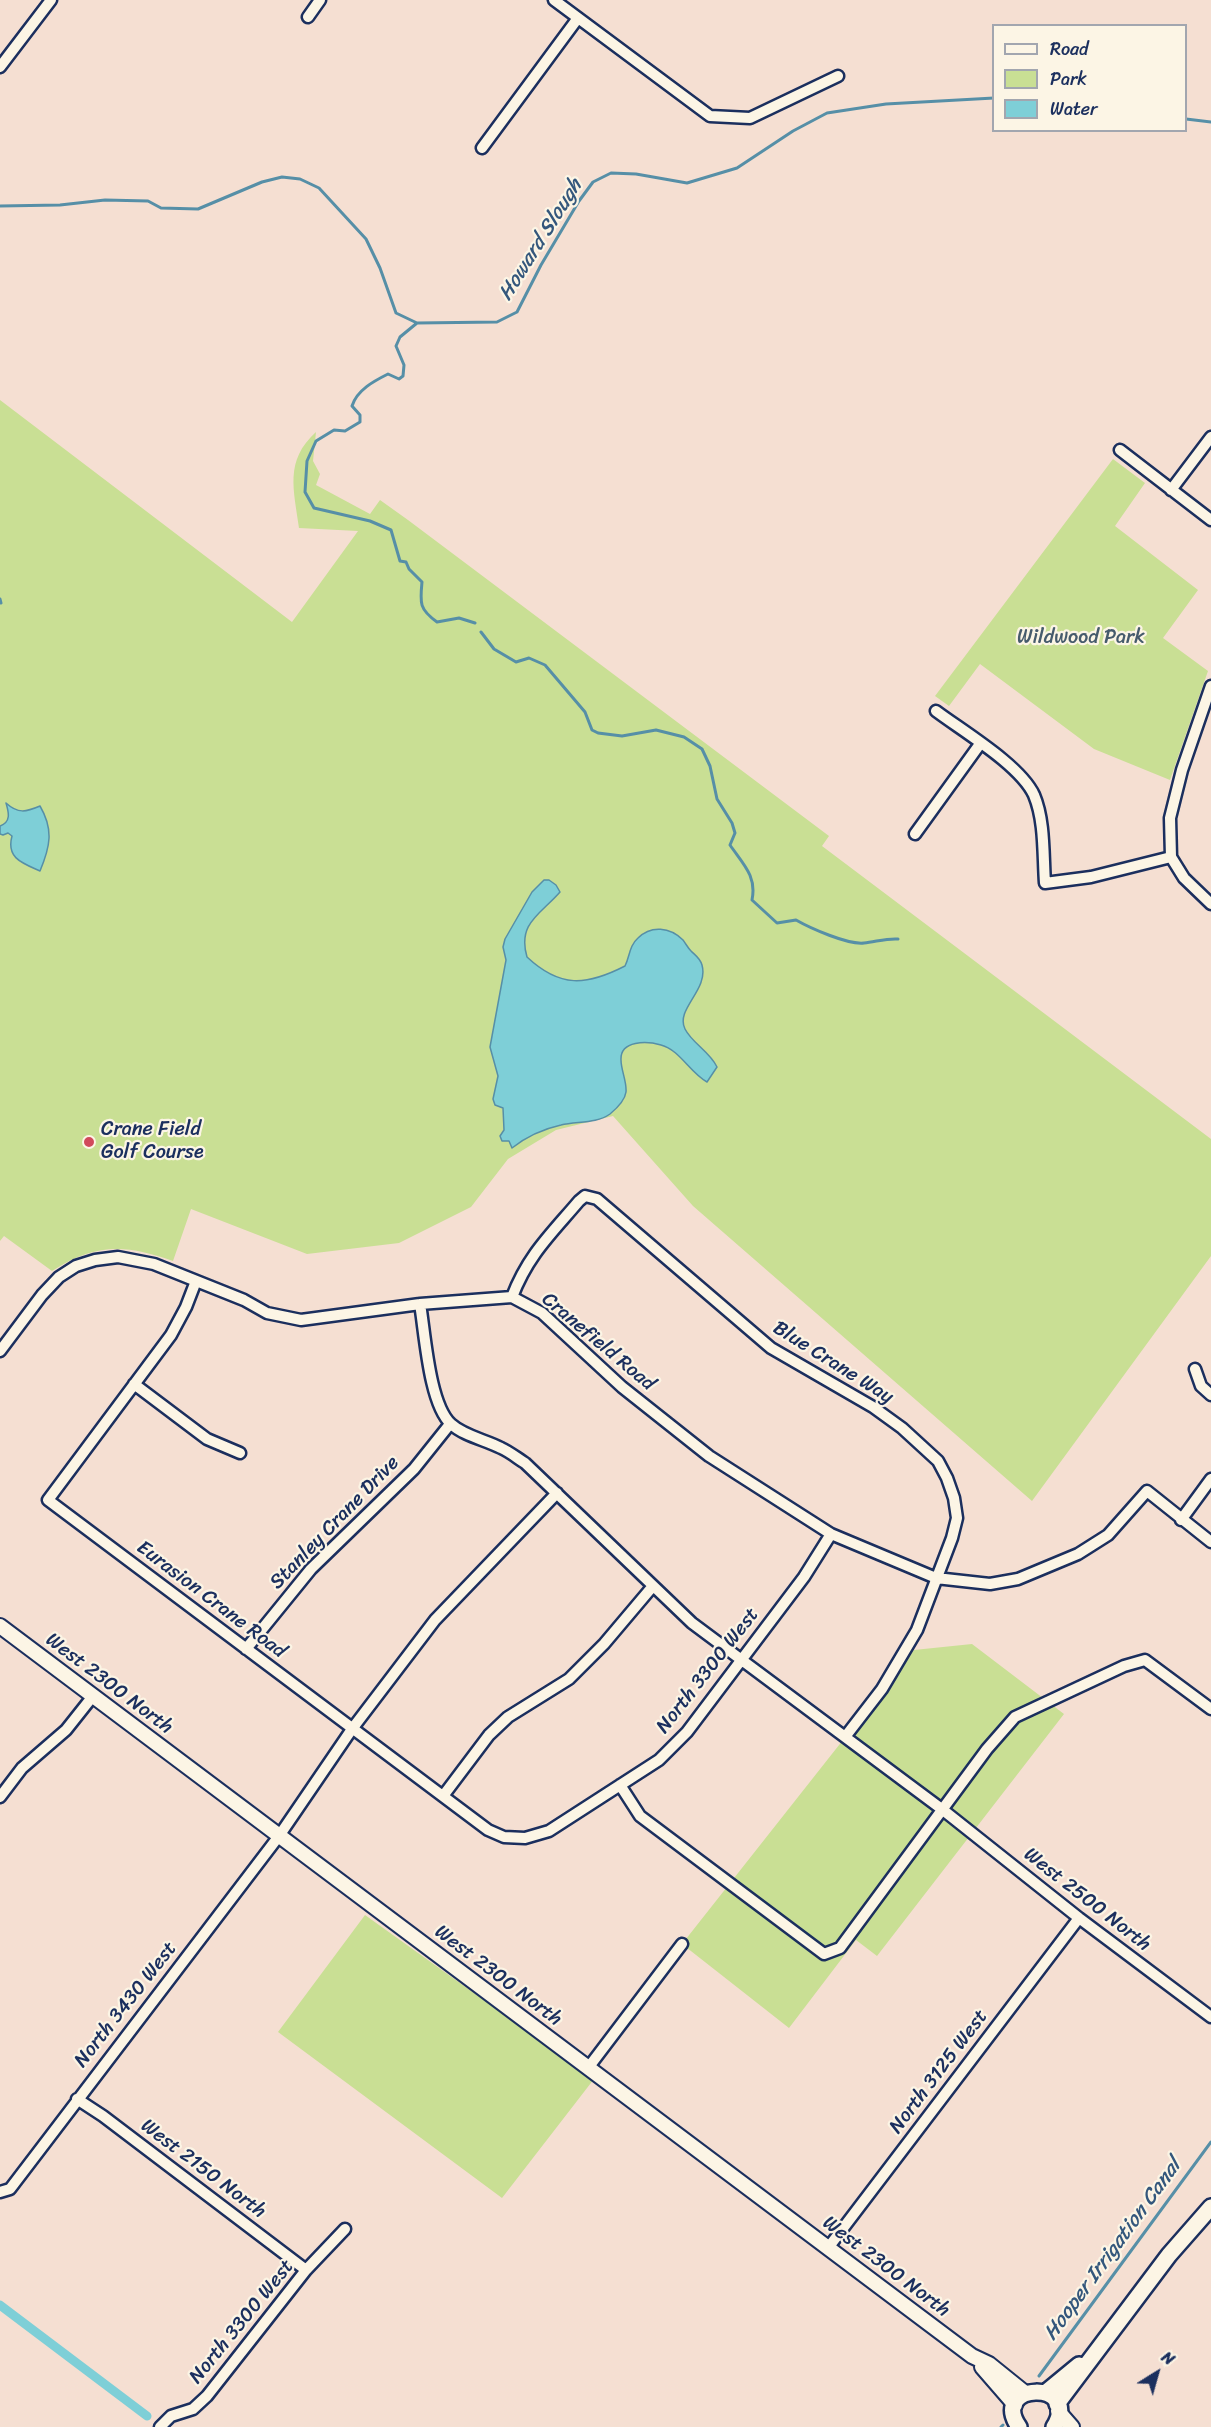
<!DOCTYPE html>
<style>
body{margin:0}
#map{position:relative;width:1211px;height:2427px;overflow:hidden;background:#f5dfd2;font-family:Sriracha,sans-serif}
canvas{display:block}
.legend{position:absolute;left:992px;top:24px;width:195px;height:108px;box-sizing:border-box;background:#fcf5e5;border:2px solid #a2a6af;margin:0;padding:8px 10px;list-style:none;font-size:18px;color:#1b2f5e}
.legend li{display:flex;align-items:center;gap:12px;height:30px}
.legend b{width:30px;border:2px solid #a2a6af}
.north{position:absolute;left:1127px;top:2343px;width:60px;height:60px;-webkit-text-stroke:4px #fcf5e5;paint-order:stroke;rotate:37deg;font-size:16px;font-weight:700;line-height:24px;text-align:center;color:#1b2f5e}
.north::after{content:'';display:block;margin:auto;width:21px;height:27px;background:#1b2f5e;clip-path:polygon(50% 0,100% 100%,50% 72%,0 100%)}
</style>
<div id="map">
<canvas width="1211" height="2427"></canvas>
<ul class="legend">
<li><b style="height:8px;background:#fcf5e5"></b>Road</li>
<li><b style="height:16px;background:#c9df94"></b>Park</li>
<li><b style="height:16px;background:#7ecfd7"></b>Water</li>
</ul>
<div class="north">N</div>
</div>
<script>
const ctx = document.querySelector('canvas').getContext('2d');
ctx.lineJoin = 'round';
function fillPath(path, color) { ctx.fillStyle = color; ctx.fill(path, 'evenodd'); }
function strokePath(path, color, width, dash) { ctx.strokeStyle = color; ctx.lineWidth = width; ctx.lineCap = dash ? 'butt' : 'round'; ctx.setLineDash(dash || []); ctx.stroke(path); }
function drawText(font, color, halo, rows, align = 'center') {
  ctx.font = font + ' Sriracha,sans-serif'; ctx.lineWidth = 4.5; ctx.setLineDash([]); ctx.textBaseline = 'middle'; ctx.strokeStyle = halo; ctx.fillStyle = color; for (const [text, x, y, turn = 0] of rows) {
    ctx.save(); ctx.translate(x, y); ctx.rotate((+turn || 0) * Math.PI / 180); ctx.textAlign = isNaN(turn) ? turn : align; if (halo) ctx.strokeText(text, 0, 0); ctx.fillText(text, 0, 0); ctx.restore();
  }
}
fillPath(new Path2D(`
 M0 400 292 622 358 531 299 528C294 490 284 461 316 432L313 461 320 474 316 485 370 514 380 500 408 520 829 836 822 846 1211 1139V1256L1032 1501 693 1206 613 1116 556 1130 508 1159 471 1207 399 1243 307 1254 191 1209 173 1261C126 1244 95 1243 52 1271L4 1236 0 1241Z
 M1113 459 1145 483 1115 526 1198 590 1163 638 1208 671 1170 780 1094 749 980 664 949 706 935 696Z
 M972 1644 1064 1714 877 1956 856 1940 789 2028 682 1944 914 1650Z
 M365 1915 594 2079 502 2198 278 2032Z`), '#c9df94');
const water = new Path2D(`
 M6 803C18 814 26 812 40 806 54 830 50 847 40 871 22 863 6 858 12 836L8 833 3 835 0 834V826C11 822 9 813 6 803Z
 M544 880H549L556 885 560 892C541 914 517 923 527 957 560 988 586 986 625 966 630 956 629 946 638 938 651 925 670 927 683 940 686 944 688 948 691 951 696 956 700 958 702 965 709 990 675 1009 685 1029 692 1043 710 1052 717 1067L707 1082C690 1073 680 1050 661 1045 647 1041 620 1040 621 1060 621 1070 627 1082 626 1092 625 1100 616 1109 610 1114 596 1124 577 1121 561 1125 543 1129 526 1137 512 1148L509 1141H502L500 1136 504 1130 503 1108 495 1105 493 1099 498 1076 490 1047 506 960 503 947 505 939 532 892Z`);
fillPath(water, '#7ecfd7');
strokePath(water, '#568fa7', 1.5);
strokePath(new Path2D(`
 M1186 119 1211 122
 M0 206 60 205 105 200 148 201 161 208 198 209 262 182 282 177 300 179 319 188 366 239 380 268 396 313 417 323 497 322 517 312 541 265 579 201 593 182 611 173 636 174 687 183 737 168 793 131 827 113 886 104 994 98
 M417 323 400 337 396 346 404 365 403 376 399 379 388 374C374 381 357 390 352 406L360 415V422L345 431 334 430 316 441 307 461 305 492 314 508 370 521 391 530 400 561 406 562 409 569 422 582C420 603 419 609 437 622L459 618 475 623
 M0 599 1 603
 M481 632 494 649 516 662 529 658 545 665 585 712 592 730 598 733 622 736 656 730 684 737 702 749 710 766 717 799 732 823 735 833 730 845C743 864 757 876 752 900L777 923 796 920C810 928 848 945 864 943 875 942 887 938 898 939
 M1039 2376 1211 2142
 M1001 2427 1003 2425`), '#568fa7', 3);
strokePath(new Path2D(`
 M0 2305 147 2416`), '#7ecfd7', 9);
const minor = new Path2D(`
 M554 0 710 116 750 118 838 76
 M308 17 320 0
 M0 67 51 0
 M482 148 578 18
 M1120 450 1211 520
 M1171 490 1211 437
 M936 711C964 732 1020 765 1034 795 1045 821 1043 855 1045 883L1091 877 1171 857 1170 818 1182 770 1211 686
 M915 834 980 744
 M1171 857 1184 878 1211 904
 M196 1281 186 1307 171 1335 48 1500 488 1830 504 1837 525 1838 549 1831 659 1760 687 1732 804 1577 831 1534
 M512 1297C528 1255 551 1234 579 1201L585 1196 597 1199 771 1348 873 1407 902 1428 938 1461 947 1478 954 1498 957 1518 952 1538 917 1630 882 1689 845 1737
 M420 1304C425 1333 429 1404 451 1424 464 1436 486 1440 501 1448 510 1452 517 1458 525 1463L692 1623 943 1810 1079 1918 1211 2017
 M0 1351 42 1295 59 1277 76 1266 95 1260 118 1257 154 1264 244 1300 267 1313 301 1320 420 1304 512 1297 542 1313 622 1387 709 1456 831 1534 936 1578 990 1584 1018 1579 1078 1554 1108 1535 1147 1491 1211 1542
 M1195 1369 1201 1386 1211 1395
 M134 1384 207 1439 240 1453
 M1181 1520 1211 1479
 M246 1649 311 1569 414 1469 450 1424
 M620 1785 640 1816 824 1954 840 1948 987 1749 1015 1717 1124 1666 1145 1660 1211 1709
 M443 1796 489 1735 508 1717 569 1679 604 1644 653 1586
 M0 1797 22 1768 66 1730 93 1696
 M588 2068 682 1944
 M77 2099 103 2116 306 2270
 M0 2192 10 2189 279 1836 352 1729 435 1620 557 1493
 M828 2248 1079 1918
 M160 2427 171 2416 193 2409 207 2396 306 2270 345 2229`);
const tertiary = new Path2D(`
 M0 1626 972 2356 989 2364 1025 2393
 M982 2367 1015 2405
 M1058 2411 1072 2427`);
const secondary = new Path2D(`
 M1045 2393 1079 2365
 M1057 2404 1169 2255 1211 2207
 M1019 2427C988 2382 1083 2379 1054 2427`);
strokePath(minor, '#1b2f5e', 15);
strokePath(tertiary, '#1b2f5e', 18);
strokePath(secondary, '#1b2f5e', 20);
strokePath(minor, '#fcf5e5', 10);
strokePath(tertiary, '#fcf5e5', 14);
strokePath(secondary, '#fcf5e5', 15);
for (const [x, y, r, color] of [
 [89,1142,6,"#d1495b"]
]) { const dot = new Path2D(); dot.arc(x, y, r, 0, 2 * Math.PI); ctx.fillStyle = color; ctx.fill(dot); strokePath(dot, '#fcf5e5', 2); }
drawText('20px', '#465b6c', '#fcf5e5', [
 ["Wildwood Park",1081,638]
]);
drawText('20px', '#1b2f5e', '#fcf5e5', [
 ["Crane Field",101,1130],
 ["Golf Course",101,1153]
], 'left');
drawText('20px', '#1b2f5e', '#fcf5e5', [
 ["Cranefield Road",598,1342,40],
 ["Blue Crane Way",833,1363,32],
 ["Stanley Crane Drive",335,1523,-46],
 ["Eurasion Crane Road",211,1600,37],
 ["North 3300 West",708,1671,-52],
 ["West 2300 North",109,1684,37],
 ["West 2500 North",1087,1900,38],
 ["West 2300 North",498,1976,37],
 ["North 3430 West",126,2005,-52],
 ["North 3125 West",939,2072,-53],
 ["West 2150 North",203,2169,37],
 ["West 2300 North",886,2267,37],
 ["North 3300 West",242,2322,-51]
]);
drawText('italic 21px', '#34577c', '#fcf5e5', [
 ["Howard Slough",541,240,-58],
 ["Hooper Irrigation Canal",1113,2250,-54]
]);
</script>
